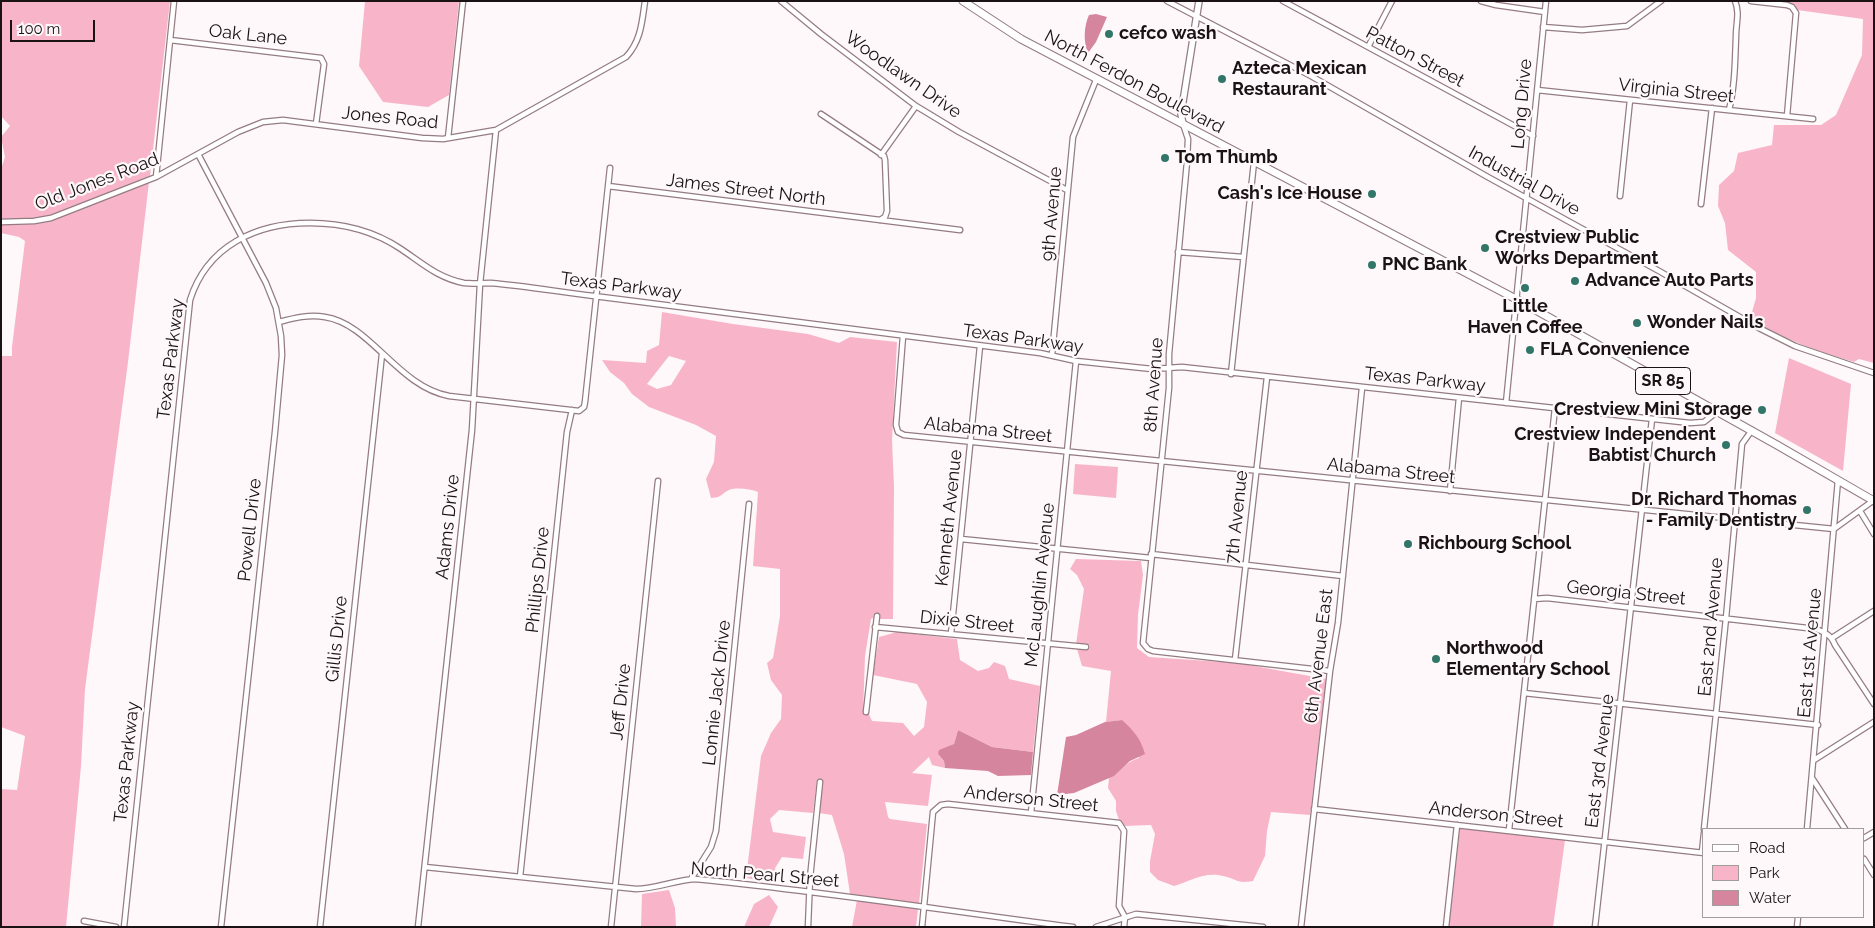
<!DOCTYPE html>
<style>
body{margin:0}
#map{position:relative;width:1875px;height:928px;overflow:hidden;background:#fef8fa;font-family:Raleway,sans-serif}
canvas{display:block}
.frame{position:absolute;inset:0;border:2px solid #1a1214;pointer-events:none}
.legend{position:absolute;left:1702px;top:828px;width:162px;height:90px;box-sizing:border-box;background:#fef8fa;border:1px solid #a39c9e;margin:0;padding:6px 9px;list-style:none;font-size:15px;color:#1a1214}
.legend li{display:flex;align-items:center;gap:10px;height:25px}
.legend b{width:25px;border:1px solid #a39c9e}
.scale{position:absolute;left:10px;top:20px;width:85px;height:22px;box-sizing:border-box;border:2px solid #1a1214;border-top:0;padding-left:6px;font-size:15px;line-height:18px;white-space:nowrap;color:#1a1214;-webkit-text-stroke:4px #fef8fa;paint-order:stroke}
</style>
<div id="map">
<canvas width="1875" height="928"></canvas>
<div class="frame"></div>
<ul class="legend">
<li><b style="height:6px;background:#fff"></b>Road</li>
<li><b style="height:14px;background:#f8b5ca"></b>Park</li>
<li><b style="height:14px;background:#d6859f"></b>Water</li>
</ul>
<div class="scale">100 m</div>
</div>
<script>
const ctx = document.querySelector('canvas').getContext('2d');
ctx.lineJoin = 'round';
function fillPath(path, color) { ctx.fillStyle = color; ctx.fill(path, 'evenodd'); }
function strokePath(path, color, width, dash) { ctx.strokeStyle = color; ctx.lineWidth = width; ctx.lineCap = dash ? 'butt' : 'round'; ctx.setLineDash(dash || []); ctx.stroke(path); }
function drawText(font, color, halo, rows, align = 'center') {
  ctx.font = font + ' Raleway,sans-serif'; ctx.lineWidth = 4.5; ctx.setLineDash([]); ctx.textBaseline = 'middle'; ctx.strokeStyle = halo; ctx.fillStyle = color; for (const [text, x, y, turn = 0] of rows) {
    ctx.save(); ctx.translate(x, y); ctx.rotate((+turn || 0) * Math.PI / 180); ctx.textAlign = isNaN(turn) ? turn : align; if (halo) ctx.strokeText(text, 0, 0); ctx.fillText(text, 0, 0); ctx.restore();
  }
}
fillPath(new Path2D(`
 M1 1H170L150 176 50 216 34 219H1V169L5 157 1 137 10 126 1 116Z
 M365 1H459L449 95 428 107 383 102 359 66Z
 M1777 1H1874V363L1859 359 1854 362C1816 351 1784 339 1750 319L1756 298V272L1728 250 1725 223 1718 206 1719 185 1734 171 1738 153 1772 145 1774 125H1821L1836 115 1862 55 1863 19 1797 10 1790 3Z
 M149 182 128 362 85 689 81 766 66 927H1V789L17 790 25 736 1 727V356H12V347L25 241 19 237 1 233V224H34L52 221Z
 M662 312 733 324 808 334 839 343 850 337 897 342 892 440 894 487 893 619H880V613H874L873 618 871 619 865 656 863 714H869L872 721 903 723 914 736 924 727 927 702 917 684 873 675 879 637 897 632 957 639 960 660 978 671 989 668 994 662 1005 666 1009 679 1040 686 1033 752 992 747 958 730 954 744 938 754 944 761 945 768 932 765 929 757 912 773 932 775 928 806 885 802 888 817 890 819 927 824 919 904 850 894 844 854 832 815 819 813 823 779H817L813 813 779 810 770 819 773 832 806 837 803 859 782 857 775 868 778 880 769 882 746 878 761 756 771 733 781 719 782 695 771 680 767 663 773 658 780 616V569L753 566 758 492C750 489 737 487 729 490 720 494 724 497 711 498L706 479 714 462 716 436 696 425 649 407 632 394 624 383 610 372 602 360 646 363 647 351 659 345ZM669 356 686 361 671 385 657 389 647 384Z
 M1789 358 1851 384 1843 471 1775 433Z
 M1075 464 1118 467 1116 498 1073 494Z
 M1076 559 1141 561 1143 575 1138 615 1137 648 1149 657 1238 663 1326 679 1310 815 1271 812 1267 831 1265 856 1253 881C1236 884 1238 879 1223 876 1205 871 1190 881 1174 886L1158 880 1150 872V861L1155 834 1151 825 1125 826 1119 820 1116 811V801L1108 788 1109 778C1121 772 1125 762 1139 758L1122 720 1106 722 1111 671 1082 666 1077 649 1089 650 1090 645 1076 644 1084 589 1077 575 1070 569Z
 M1460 828 1565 840 1553 927H1449Z
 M669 890 675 908 676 927H641L642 894Z
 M769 895 778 907 769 927H744L754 904Z
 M857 900 918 909 916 927H852Z`), '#f8b5ca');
fillPath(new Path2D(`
 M1096 14 1107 17 1096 42 1088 53C1083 41 1084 26 1089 15Z
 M1122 720C1134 731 1141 739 1145 754L1130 761 1114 776 1074 793 1057 795 1066 737 1076 735 1105 722Z
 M958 730 992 747 1033 752 1031 775 998 776 988 771 945 768 944 761 938 754 939 750 954 744Z`), '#d6859f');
const minor = new Path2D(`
 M781 1 821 34 916 106 959 132 1067 190
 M1167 1 1311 76 1486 176 1659 271 1759 328 1795 346 1874 373
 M1283 1 1533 136
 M1481 1 1496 5 1545 12
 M1751 1 1787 5 1792 7 1796 13 1787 116
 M1543 27 1582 30 1627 26 1661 1
 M170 40 321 58 324 64 316 124
 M1368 47 1392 1
 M1537 90 1813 119
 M1729 110C1735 86 1735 61 1736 36 1736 23 1740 13 1735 1
 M821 114 884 156 885 160 887 211 885 217 880 220
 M1183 124 1188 139 1187 162 1169 354V388L1143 643 1148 649 1153 651 1330 671
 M448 138 463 1
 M198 154 266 283 276 308 281 336 282 355 275 432 221 927
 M881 155 916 106
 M156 177 174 1
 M608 186 960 230
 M1620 196 1630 100
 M1701 204 1712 108
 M1 222 34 221 51 218 156 177 238 132 263 122 283 120 422 138 443 139 496 130 626 57C641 41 642 22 645 1
 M1178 252 1243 257
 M279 322C294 318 309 314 325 317 371 324 397 386 449 396L579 411 584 407 585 402 610 168
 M903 336 896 425 898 432 904 435 1834 529 1874 500
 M1052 355 1073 137 1096 80
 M1231 374 1254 162
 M1506 403 1546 1
 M1450 491 1459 398
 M1860 511 1874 534
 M961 539 1151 558
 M1151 554 1343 576
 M1534 599 1547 598 1816 629C1826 633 1831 635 1835 645L1874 704
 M875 627 1086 647
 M951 634 980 346
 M1832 638 1874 611
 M1235 660 1267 377
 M1524 693 1818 725
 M866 712 877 616
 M1814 760 1874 722
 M1812 778 1845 829
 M1314 809 1704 853
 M1031 813 1076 361
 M1704 829 1726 618 1742 444 1752 430
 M1807 829 1838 480
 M1509 830 1555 408
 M1864 838 1874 832
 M1702 852 1704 833
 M1864 859 1874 875
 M425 867 636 889C656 889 675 880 695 879 822 891 947 911 1073 927
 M520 877 567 432 572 410
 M691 879 711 847 716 831 749 504
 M84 921 116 927
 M124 927 190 300C207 246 256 223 310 223 342 223 374 231 401 249 422 263 438 278 464 283 473 284 482 283 491 283 525 286 560 292 594 296 743 315 892 335 1040 353L1076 361 1152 369 1182 367 1690 423 1704 422 1718 411
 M320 927 382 354
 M418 927 472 430 480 284 496 130
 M611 927 658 481
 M808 927 810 878 820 782
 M922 927 933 812 941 805 948 804 1119 823 1124 831 1119 906 1125 917 1124 927
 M1096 927 1136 914 1263 927
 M1301 927 1330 671 1338 623 1362 388
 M1446 927 1457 825
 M1595 927 1652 419
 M1797 927 1798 917`);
const tertiary = new Path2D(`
 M1183 124 1181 114 1199 1`);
const primary = new Path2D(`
 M963 1 1021 39 1516 299 1777 445 1874 501`);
strokePath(minor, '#947c83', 7);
strokePath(tertiary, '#947c83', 8);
strokePath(primary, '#947c83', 9);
strokePath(minor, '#fff', 4.5);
strokePath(tertiary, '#fff', 5.5);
strokePath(primary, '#fff', 7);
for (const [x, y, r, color] of [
 [1109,34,5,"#327669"],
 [1222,79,5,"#327669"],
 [1165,158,5,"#327669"],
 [1372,194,5,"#327669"],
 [1485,248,5,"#327669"],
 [1372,265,5,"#327669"],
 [1575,281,5,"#327669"],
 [1525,288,5,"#327669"],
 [1637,323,5,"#327669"],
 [1530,350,5,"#327669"],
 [1762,410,5,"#327669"],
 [1726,445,5,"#327669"],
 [1807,510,5,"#327669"],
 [1408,544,5,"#327669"],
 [1436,659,5,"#327669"]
]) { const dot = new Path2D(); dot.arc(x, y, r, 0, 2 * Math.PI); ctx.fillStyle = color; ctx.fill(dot); strokePath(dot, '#fef8fa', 2); }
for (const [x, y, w] of [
 [1663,381,55]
]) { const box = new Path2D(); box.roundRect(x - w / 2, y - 13.5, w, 27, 4); ctx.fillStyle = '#fef8fa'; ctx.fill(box); strokePath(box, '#1a1214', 1); }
drawText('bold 16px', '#1a1214', null, [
 ["SR 85",1663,381]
]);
drawText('bold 18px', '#1a1214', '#fef8fa', [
 ["cefco wash",1119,34],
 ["Azteca Mexican",1232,69],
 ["Restaurant",1232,90],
 ["Tom Thumb",1175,158],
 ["Cash's Ice House",1362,194,"right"],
 ["Crestview Public",1495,238],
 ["Works Department",1495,259],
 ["PNC Bank",1382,265],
 ["Advance Auto Parts",1585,281],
 ["Little",1525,307,"center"],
 ["Haven Coffee",1525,328,"center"],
 ["Wonder Nails",1647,323],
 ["FLA Convenience",1540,350],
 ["Crestview Mini Storage",1752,410,"right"],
 ["Crestview Independent",1716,435,"right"],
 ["Babtist Church",1716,456,"right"],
 ["Dr. Richard Thomas",1797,500,"right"],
 ["- Family Dentistry",1797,521,"right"],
 ["Richbourg School",1418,544],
 ["Northwood",1446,649],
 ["Elementary School",1446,670]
], 'left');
drawText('18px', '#1a1214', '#fef8fa', [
 ["Oak Lane",248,35,6],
 ["Patton Street",1415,57,28],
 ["Woodlawn Drive",903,75,35],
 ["North Ferdon Boulevard",1134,82,28],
 ["Virginia Street",1676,91,6],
 ["Long Drive",1522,104,-85],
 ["Jones Road",390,118,6],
 ["Industrial Drive",1524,181,29],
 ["Old Jones Road",97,182,-21],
 ["James Street North",746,190,7],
 ["9th Avenue",1052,214,-85],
 ["Texas Parkway",621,286,7],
 ["Texas Parkway",1023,339,8],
 ["Texas Parkway",171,359,-83],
 ["Texas Parkway",1425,380,6],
 ["8th Avenue",1154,385,-86],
 ["Alabama Street",988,430,6],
 ["Alabama Street",1391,471,6],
 ["7th Avenue",1237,517,-84],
 ["Kenneth Avenue",949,518,-84],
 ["Adams Drive",448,527,-84],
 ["Powell Drive",250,530,-84],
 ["Phillips Drive",538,580,-84],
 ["McLaughlin Avenue",1040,585,-84],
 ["Georgia Street",1626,593,6],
 ["Dixie Street",967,622,6],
 ["East 2nd Avenue",1711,627,-85],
 ["Gillis Drive",337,639,-84],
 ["East 1st Avenue",1810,653,-85],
 ["6th Avenue East",1319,656,-83],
 ["Lonnie Jack Drive",717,693,-84],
 ["Jeff Drive",621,702,-84],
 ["East 3rd Avenue",1600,761,-83],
 ["Texas Parkway",127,762,-84],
 ["Anderson Street",1031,799,6],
 ["Anderson Street",1496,815,6],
 ["North Pearl Street",765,875,5]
]);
</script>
